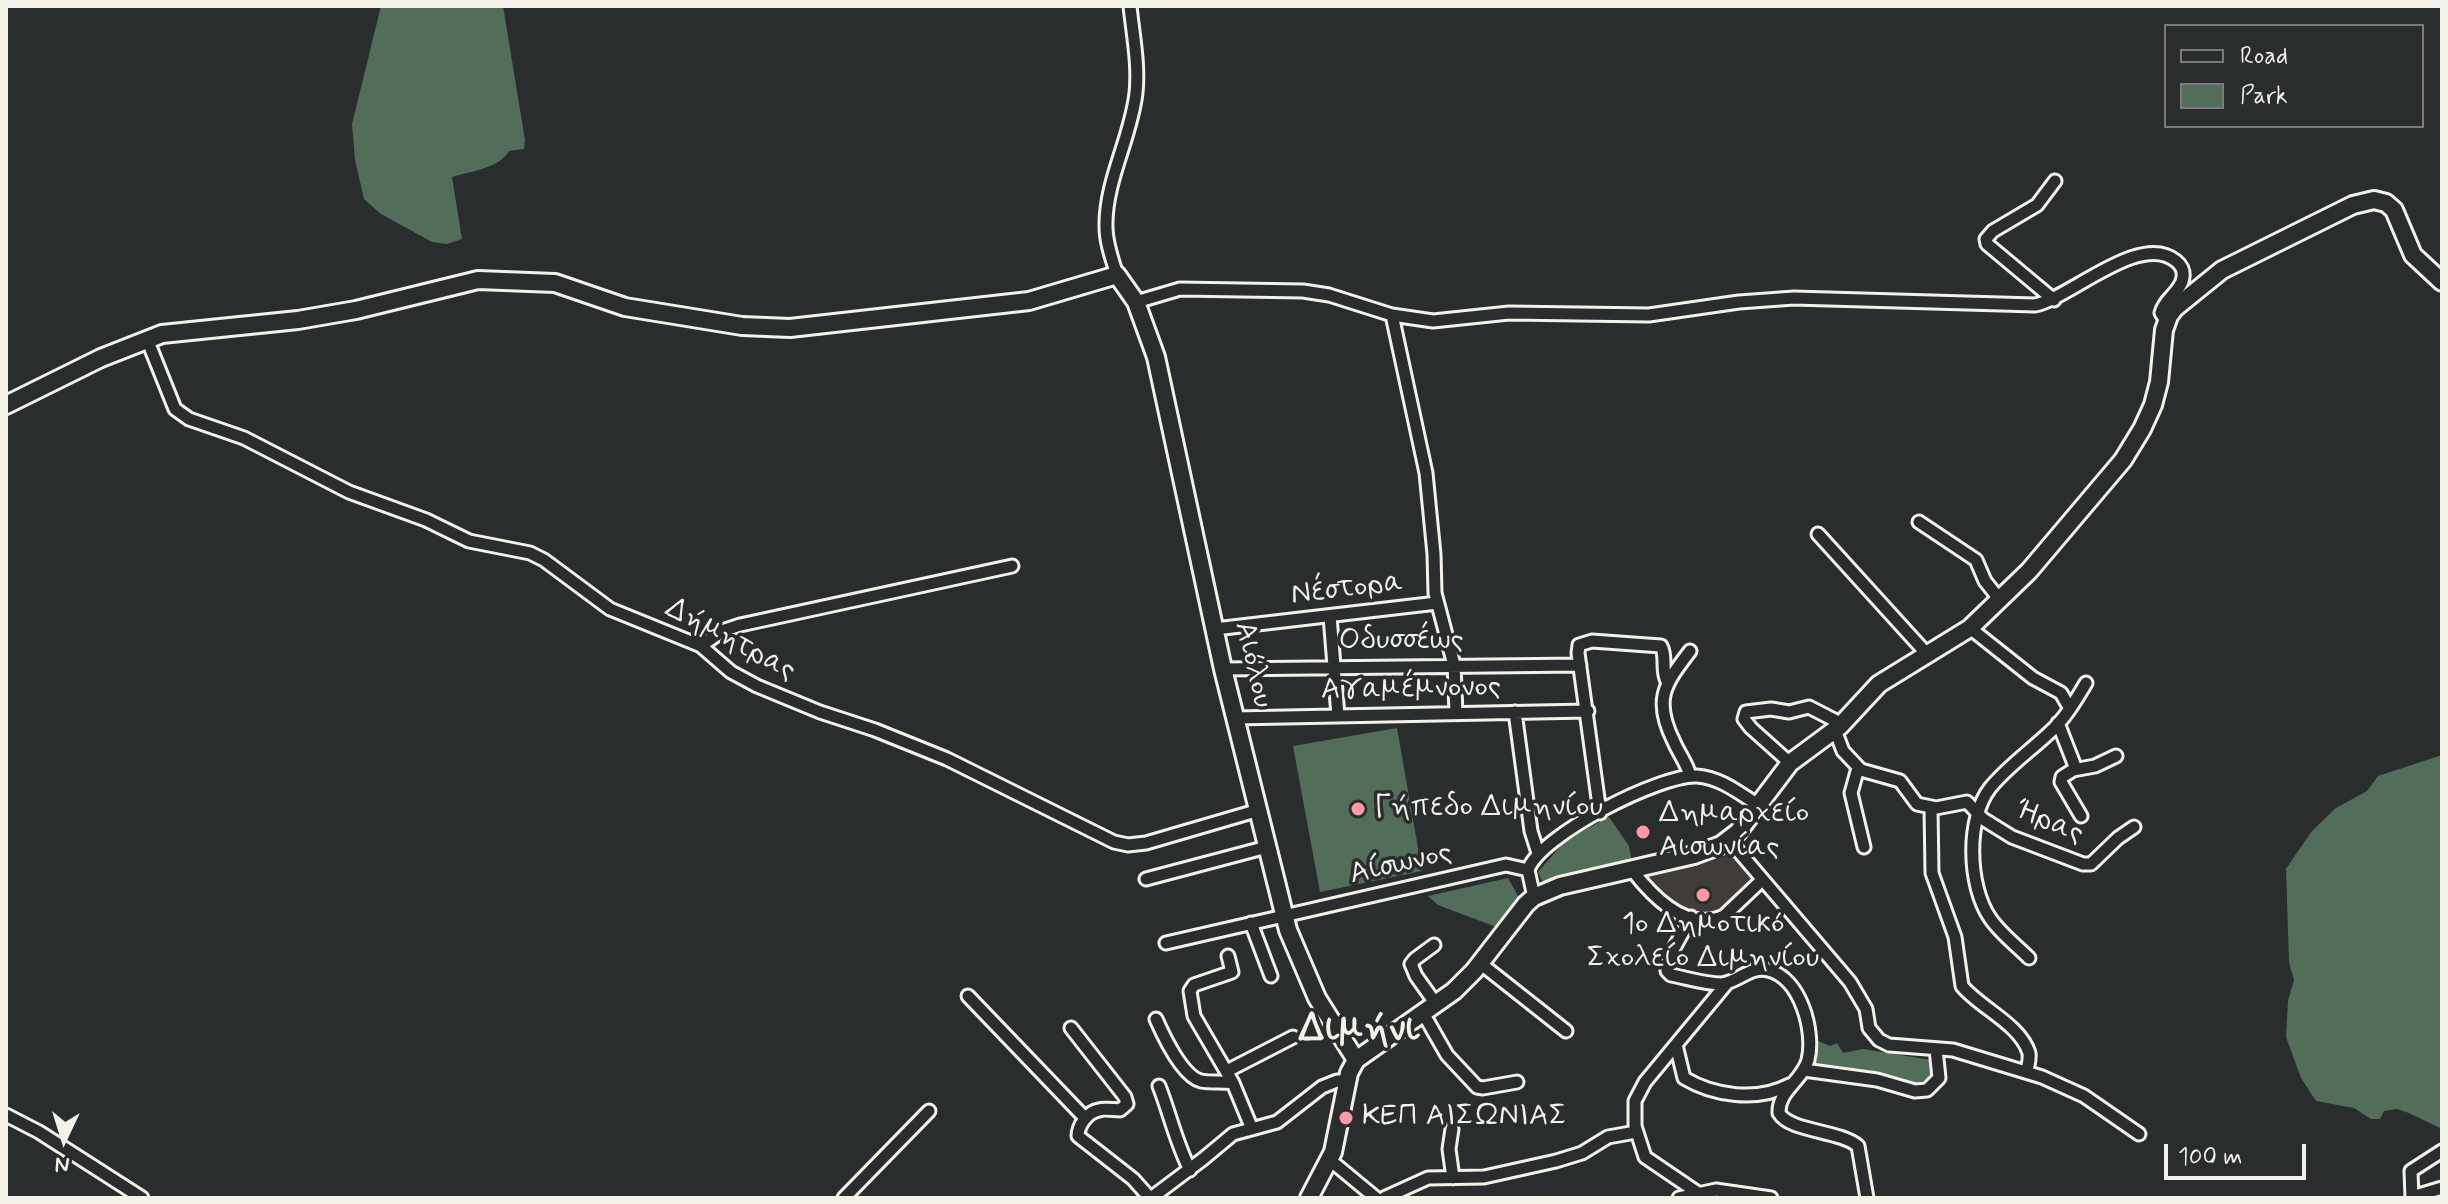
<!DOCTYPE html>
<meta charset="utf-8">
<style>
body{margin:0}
#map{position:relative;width:2448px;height:1204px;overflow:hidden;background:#2a2d2e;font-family:Mynerve,sans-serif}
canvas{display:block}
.frame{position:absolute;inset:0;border:8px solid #f4f1e8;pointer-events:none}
.legend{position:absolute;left:2164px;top:24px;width:260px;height:104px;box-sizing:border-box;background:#2a2d2e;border:2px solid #7b7b78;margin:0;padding:10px 14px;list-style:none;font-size:24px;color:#f4f1e8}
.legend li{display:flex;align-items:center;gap:16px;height:40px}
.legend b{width:40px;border:2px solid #7b7b78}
.north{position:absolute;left:24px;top:1100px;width:80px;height:80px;-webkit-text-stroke:6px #2a2d2e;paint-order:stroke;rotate:184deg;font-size:22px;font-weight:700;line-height:32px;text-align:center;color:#f4f1e8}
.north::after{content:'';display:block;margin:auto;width:28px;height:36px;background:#f4f1e8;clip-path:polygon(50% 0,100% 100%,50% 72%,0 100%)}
.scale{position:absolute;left:2164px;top:1144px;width:142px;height:36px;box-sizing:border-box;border:4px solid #f4f1e8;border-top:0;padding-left:10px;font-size:24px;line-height:28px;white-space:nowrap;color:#f4f1e8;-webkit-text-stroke:6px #2a2d2e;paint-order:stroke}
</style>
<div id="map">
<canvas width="2448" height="1204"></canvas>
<div class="frame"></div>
<ul class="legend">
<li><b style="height:10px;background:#2a2d2e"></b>Road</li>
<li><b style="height:22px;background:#536d5b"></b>Park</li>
</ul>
<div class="north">N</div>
<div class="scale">100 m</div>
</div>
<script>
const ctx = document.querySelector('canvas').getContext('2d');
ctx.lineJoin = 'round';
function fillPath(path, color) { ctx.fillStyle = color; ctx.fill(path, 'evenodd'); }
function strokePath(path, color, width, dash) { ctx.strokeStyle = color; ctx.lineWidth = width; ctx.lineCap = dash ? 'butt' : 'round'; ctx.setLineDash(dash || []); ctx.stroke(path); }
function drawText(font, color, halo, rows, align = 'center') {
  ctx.font = font + ' Mynerve,sans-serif'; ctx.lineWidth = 7; ctx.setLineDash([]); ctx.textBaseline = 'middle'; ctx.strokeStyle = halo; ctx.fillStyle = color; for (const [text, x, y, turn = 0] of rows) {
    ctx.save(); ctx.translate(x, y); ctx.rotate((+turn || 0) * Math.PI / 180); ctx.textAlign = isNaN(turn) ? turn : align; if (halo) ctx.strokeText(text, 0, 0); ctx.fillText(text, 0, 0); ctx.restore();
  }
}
fillPath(new Path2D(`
 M1731 855 1756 882 1717 914 1678 907 1648 877Z`), '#3f3c3a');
fillPath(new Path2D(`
 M381 6H503L525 140 524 149 509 151C499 169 470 171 452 177L462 239 447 244 432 242 381 214 364 199 355 160 352 124Z
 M1397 728 1422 871 1320 892 1293 746Z
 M2442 755V1129L2409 1113 2397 1109 2384 1111 2380 1119H2371L2354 1108 2316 1101 2301 1078 2286 1037 2288 1001 2294 980 2289 962 2286 869 2311 832 2336 808 2367 791 2378 776Z
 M1609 817 1629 846 1632 862 1548 884 1542 881 1538 872 1566 840Z
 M1508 878 1519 898 1499 928 1438 905 1428 896Z
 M1816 1040 1830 1046 1837 1043 1843 1053 1863 1049 1931 1060 1929 1087 1920 1090 1815 1066Z`), '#536d5b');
const street = new Path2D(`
 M1117 275C1112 259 1106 243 1106 227 1105 181 1131 138 1136 93 1139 64 1133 35 1130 6
 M2054 300 1987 244 1986 239 1993 231 2037 205 2055 181
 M1136 302 1180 289 1303 291 1329 295 1392 315 1433 321 1509 313 1649 315 1739 302 1794 298 2035 305C2069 299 2140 231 2176 261 2181 265 2184 271 2183 277 2182 291 2164 299 2161 313L2167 322
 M1392 315 1426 473 1434 554 1435 593 1454 665 1456 713
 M147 339 175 409 189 419 244 438 349 492 426 520 469 541 530 553 544 560 610 609 701 646 731 672 757 686 820 712 875 730 947 759 1114 842 1128 845 1146 843 1259 810
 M1919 522 1976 560 1985 581 2000 600
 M1818 534 1927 654
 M1330 616 1338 716
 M1970 628 2033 678 2061 693 2069 707
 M1215 629 1437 603
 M701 646 722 631 740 625 1012 566
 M1223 669 1580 665
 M1515 712 1531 831 1538 853
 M1235 718 1588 711
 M2058 723 2076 769
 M1835 730 1843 751 1861 770 1900 781 1917 804 1936 808 1967 802 1983 819 2012 837 2083 864H2091L2118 838 2134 827
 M1790 763 1751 728 1744 719 1746 712 1771 709 1789 712 1809 707 1842 724
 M1858 768 1851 793 1864 847
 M1690 776C1687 763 1679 754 1674 742 1653 700 1664 685 1690 651
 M1931 808 1932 873 1955 937 1962 986C1980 1008 2020 1024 2029 1053 2030 1059 2028 1065 2027 1071
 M1600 813 1578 653 1579 645 1592 641 1661 646C1667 656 1661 670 1667 681
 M2081 816 2061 782 2062 777 2073 770 2095 766 2116 756
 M1729 840 1850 982 1866 1009 1869 1028 1879 1040 1889 1045 1953 1050 2042 1077 2084 1096 2139 1134
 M1632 870C1652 896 1687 933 1724 916L1762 880
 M1146 879 1267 847
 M1534 897 1528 870C1540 835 1661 774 1697 776 1721 778 1739 793 1758 805
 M1691 917 1674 948 1667 971 1671 975C1687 978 1705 984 1721 984 1737 983 1751 965 1768 970 1801 978 1815 1032 1808 1060 1802 1081 1778 1091 1779 1113 1790 1132 1839 1130 1858 1146L1867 1198
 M1251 923 1271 976
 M1166 943 1506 865 1528 870
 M1434 945 1415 959 1411 964 1416 976 1436 1004
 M1228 956 1232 972 1194 985 1190 991 1194 1016 1233 1083 1252 1129
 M2029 958C2016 945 2000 933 1990 918 1968 886 1966 819 1990 788 2007 767 2030 751 2049 733 2064 720 2076 700 2086 683
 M1480 963 1566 1031
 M968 996 1085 1118
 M1423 1013 1447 1055 1477 1087 1483 1088 1517 1082
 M1156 1019C1163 1035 1182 1076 1201 1081 1211 1083 1223 1081 1233 1083
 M1071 1028 1125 1097 1127 1104 1120 1110C1114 1110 1104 1108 1099 1110 1087 1112 1078 1126 1078 1136L1133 1179 1150 1198
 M1676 1045 1684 1078C1714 1096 1757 1102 1789 1085
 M1804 1070 1877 1080 1915 1091 1927 1090 1939 1078 1936 1049
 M1227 1071 1293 1037
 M1159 1086C1170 1114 1176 1143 1190 1170
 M6 1115 39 1132 142 1198
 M1452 1129 1449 1149 1453 1178
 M1330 1160 1376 1198
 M1698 1193 1645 1157 1635 1126V1101L1645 1082 1727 983
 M2412 1197 2442 1188
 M844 1198 929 1111
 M1151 1198 1203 1159 1233 1134 1277 1122 1322 1087 1337 1081H1348
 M1384 1198 1428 1178 1484 1177 1556 1161 1582 1153 1608 1137 1636 1132
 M1679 1198 1716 1190 1771 1198
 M2412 1198 2411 1171 2442 1151`);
const secondary = new Path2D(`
 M6 405 101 358 162 334 298 320 356 310 478 280 555 283 625 307 742 326 790 328 1029 301 1117 275 1136 302 1156 357 1223 669 1288 930 1317 998 1356 1060
 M1309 1198 1333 1152 1349 1073 1356 1060 1454 991 1474 971 1526 904 1534 897 1560 886 1694 855 1721 845 1738 832 1790 763 1840 726 1879 684 1970 628 2029 571 2123 460 2142 429 2153 405 2159 382 2164 330 2169 316 2175 308 2222 270 2353 205 2374 200 2386 203 2394 210 2413 255 2442 282`);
strokePath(street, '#f4f1e8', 17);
strokePath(secondary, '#f4f1e8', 22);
strokePath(street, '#2a2d2e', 11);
strokePath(secondary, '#2a2d2e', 16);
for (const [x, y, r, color] of [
 [1358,809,8,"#ff9aa2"],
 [1643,832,8,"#ff9aa2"],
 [1703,895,8,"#ff9aa2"],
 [1346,1118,8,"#ff9aa2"]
]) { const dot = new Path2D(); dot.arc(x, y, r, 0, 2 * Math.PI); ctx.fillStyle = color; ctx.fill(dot); strokePath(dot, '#2a2d2e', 3); }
drawText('30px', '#f4f1e8', '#2a2d2e', [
 ["Νέστορα",1347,590,-7],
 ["Δήμητρας",730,641,28],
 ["Οδυσσέως",1401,642],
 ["Αιόλου",1252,665,77],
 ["Αγαμέμνονος",1411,690,-1],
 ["Ήρας",2049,823,23],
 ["Αίσωνος",1401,865,-13]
]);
drawText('30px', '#f4f1e8', '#2a2d2e', [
 ["Γήπεδο Διμηνίου",1374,809],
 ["Δημαρχείο",1659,815],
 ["Αισωνίας",1659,849],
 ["1ο Δημοτικό",1703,926,"center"],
 ["Σχολείο Διμηνίου",1703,960,"center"],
 ["ΚΕΠ ΑΙΣΩΝΙΑΣ",1362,1118]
], 'left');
drawText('bold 38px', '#f4f1e8', '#2a2d2e', [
 ["Διμήνι",1359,1032]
]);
</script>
